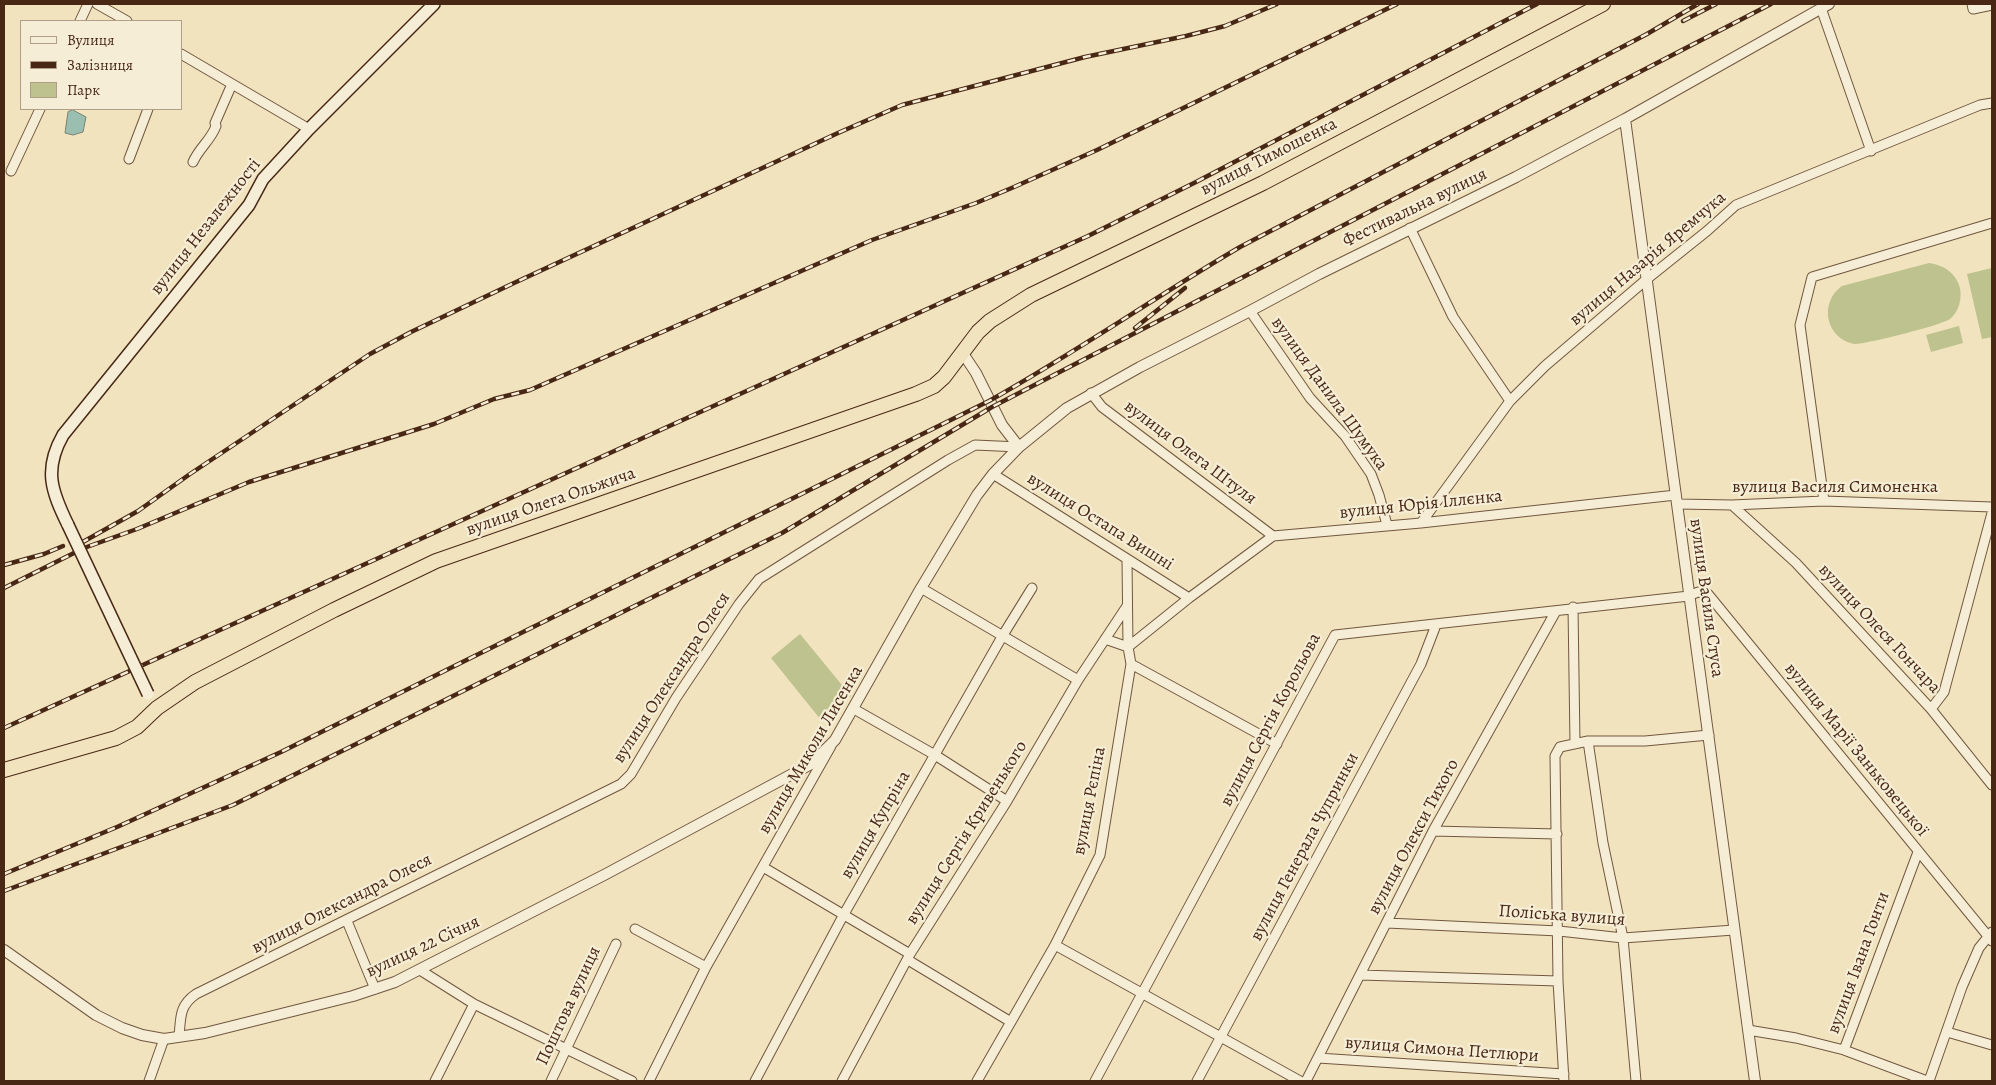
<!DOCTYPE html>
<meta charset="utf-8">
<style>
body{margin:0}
#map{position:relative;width:1996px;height:1085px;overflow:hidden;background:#f0e3be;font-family:Alegreya,serif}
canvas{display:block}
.frame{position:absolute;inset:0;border:5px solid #482815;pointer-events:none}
.legend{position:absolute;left:20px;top:20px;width:162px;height:90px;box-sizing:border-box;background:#f5edd5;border:1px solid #b09e88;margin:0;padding:6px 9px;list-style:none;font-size:15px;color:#482815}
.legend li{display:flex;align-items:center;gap:10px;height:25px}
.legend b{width:25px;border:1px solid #b09e88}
</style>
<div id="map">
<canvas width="1996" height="1085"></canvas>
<div class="frame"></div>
<ul class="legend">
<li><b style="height:6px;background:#f5edd5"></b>Вулиця</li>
<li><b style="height:6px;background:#482815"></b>Залізниця</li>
<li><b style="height:14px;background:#bec28e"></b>Парк</li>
</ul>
</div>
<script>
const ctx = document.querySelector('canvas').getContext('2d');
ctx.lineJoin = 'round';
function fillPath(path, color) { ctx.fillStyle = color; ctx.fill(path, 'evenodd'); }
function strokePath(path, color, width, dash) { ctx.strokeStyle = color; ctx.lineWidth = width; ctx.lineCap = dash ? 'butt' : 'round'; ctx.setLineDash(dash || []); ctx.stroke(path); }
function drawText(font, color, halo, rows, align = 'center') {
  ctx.font = font + ' Alegreya,serif'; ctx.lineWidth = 4.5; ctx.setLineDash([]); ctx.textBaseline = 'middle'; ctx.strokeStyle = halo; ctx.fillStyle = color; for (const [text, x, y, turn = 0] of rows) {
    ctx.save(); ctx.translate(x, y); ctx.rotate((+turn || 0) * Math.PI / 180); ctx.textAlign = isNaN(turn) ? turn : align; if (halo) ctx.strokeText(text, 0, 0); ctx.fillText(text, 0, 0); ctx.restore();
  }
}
fillPath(new Path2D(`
 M1929 263C1944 265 1956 273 1960 288 1962 299 1959 312 1950 319 1942 325 1863 345 1854 344 1825 338 1819 302 1842 286Z
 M1992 268V337L1982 339 1967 274Z
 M1959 326 1963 343 1931 352 1926 335Z
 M800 634 851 696 821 720 771 658Z`), '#bec28e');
const water = new Path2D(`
 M73 110 86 117 83 132 73 135 65 133 68 112Z`);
fillPath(water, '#9abeaf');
strokePath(water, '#798271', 1);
const minor = new Path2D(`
 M97 4 127 21
 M1972 4 1973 9 1992 5
 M1821 8 1871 151
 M80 21 88 4
 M181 54 309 129
 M129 159 148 109
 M193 162C199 148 211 140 216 126L215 123 232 84
 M11 171 40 109
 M1410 228 1453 317 1510 401
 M1250 311 1310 398 1345 436 1371 474 1379 495 1387 525
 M1091 393 1102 407 1273 536
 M993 474 1189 598
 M1824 501 1800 325 1812 277 1992 223
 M1678 504 1732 505 1824 501 1992 507
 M1732 505 1796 563 1931 709 1992 785
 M1421 523 1510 401 1545 366 1647 279 1707 231 1736 205 1980 105 1992 103
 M921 588 1078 680
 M1573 607 1575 744
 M1105 639 1128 647 1189 598 1273 536 1421 523 1676 495
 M1131 664 1277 744
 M854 709 935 755 1007 801
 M1931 709 1944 692 1992 513
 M1588 741 1603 843 1623 938 1636 1081
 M1433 831 1557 834
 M763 867 910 954
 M347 921 375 989
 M1387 923 1559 931 1623 938 1734 930
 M635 929 706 967
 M1055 945 1300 1081
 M908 960 1011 1022
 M420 970 474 1004 632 1081
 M1360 975 1558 981
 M1748 1030 1796 1038 1844 1050 1918 852
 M1947 1032 1992 1045
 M179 1036C181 1017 179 1006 196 994L621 784 631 774 676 698 739 604 759 579 948 460 975 445 1019 447
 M1844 1050 1927 1081
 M1318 1058 1564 1074
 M149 1081 164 1039
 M435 1081 474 1004
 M551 1081 616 944
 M649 1081 706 967 831 746
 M755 1081 844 914 1003 635 1032 588
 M842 1081 910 954 1007 801 1078 680 1127 606
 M977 1081 1055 945 1100 855 1131 664 1128 647 1127 559
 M1095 1081 1335 635 1689 596 1698 592 1708 594 1992 941
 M1197 1081 1421 664 1436 625
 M1306 1081 1433 831 1556 611
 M1564 1081 1558 981 1555 756 1560 747 1588 741H1645L1709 735
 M1929 1081 1962 987 1979 948 1992 932`);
const tertiary = new Path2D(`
 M1625 119 1755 1081
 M962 352 976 373 1002 425 1019 447
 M4 950 96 1015 122 1028 142 1035 164 1039 205 1033 353 996 395 982 606 874 811 764 835 740 921 588 977 495 993 474 1019 447 1067 408 1140 367 1250 311 1319 274 1516 177 1625 119 1829 4`);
const secondary = new Path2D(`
 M68 525C52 492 43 470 63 435L249 205 263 179 309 129 434 4`);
const trunk = new Path2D(`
 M4 770 116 738 137 727 157 708 195 682 334 610 436 561 916 394 934 386 944 377 978 332 990 321 1031 295 1263 183 1603 4`);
strokePath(minor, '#72573f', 11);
strokePath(tertiary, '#72573f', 12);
strokePath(secondary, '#482815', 14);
strokePath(trunk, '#482815', 16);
strokePath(minor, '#f5edd5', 9);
strokePath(tertiary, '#f5edd5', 10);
strokePath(secondary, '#f5edd5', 11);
strokePath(trunk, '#f0e3be', 14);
const rail = new Path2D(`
 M1683 21 1716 4
 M1135 328 1185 288
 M81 543 138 511 190 474 370 354 411 332 514 283 838 133 902 105 1085 57 1186 36 1225 26 1277 4
 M4 565 44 554 63 546
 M4 588 84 548 137 529 249 482 434 424 494 399 530 390 872 240 976 203 1014 187 1097 150 1397 4
 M4 728 1088 236 1196 182 1537 4
 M4 874 117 827 281 752 989 401C1075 353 1155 297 1240 247L1647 34 1698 4
 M4 891 233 805 782 533 992 407 1771 4`);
strokePath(rail, '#482815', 4.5);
strokePath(rail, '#f5edd5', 2.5, [8]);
const secondaryBridge = new Path2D(`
 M68 525 148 694`);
strokePath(secondaryBridge, '#482815', 14, []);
strokePath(secondaryBridge, '#f5edd5', 11);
drawText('18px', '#482815', '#f5edd5', [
 ["вулиця Тимошенка",1269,157,-27],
 ["Фестивальна вулиця",1415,208,-26],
 ["вулиця Незалежності",206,227,-52],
 ["вулиця Назарія Яремчука",1648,259,-40],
 ["вулиця Данила Шумука",1329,394,54],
 ["вулиця Олега Штуля",1190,453,37],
 ["вулиця Василя Симоненка",1835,488],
 ["вулиця Олега Ольжича",551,502,-19],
 ["вулиця Юрія Іллєнка",1421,505,-6],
 ["вулиця Остапа Вишні",1100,522,32],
 ["вулиця Василя Стуса",1706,598,82],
 ["вулиця Олеся Гончара",1879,629,47],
 ["вулиця Олександра Олеся",672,678,-57],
 ["вулиця Сергія Корольова",1271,720,-62],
 ["вулиця Миколи Лисенка",811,750,-60],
 ["вулиця Марії Заньковецької",1856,750,51],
 ["вулиця Рєпіна",1090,801,-79],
 ["вулиця Купріна",876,825,-60],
 ["вулиця Сергія Кривенького",967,833,-58],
 ["вулиця Олекси Тихого",1414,837,-62],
 ["вулиця Генерала Чупринки",1305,847,-62],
 ["вулиця Олександра Олеся",342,904,-27],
 ["Поліська вулиця",1562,916,4],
 ["вулиця 22 Січня",423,947,-25],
 ["вулиця Івана Гонти",1859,963,-70],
 ["Поштова вулиця",569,1006,-65],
 ["вулиця Симона Петлюри",1442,1050,4]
]);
</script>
